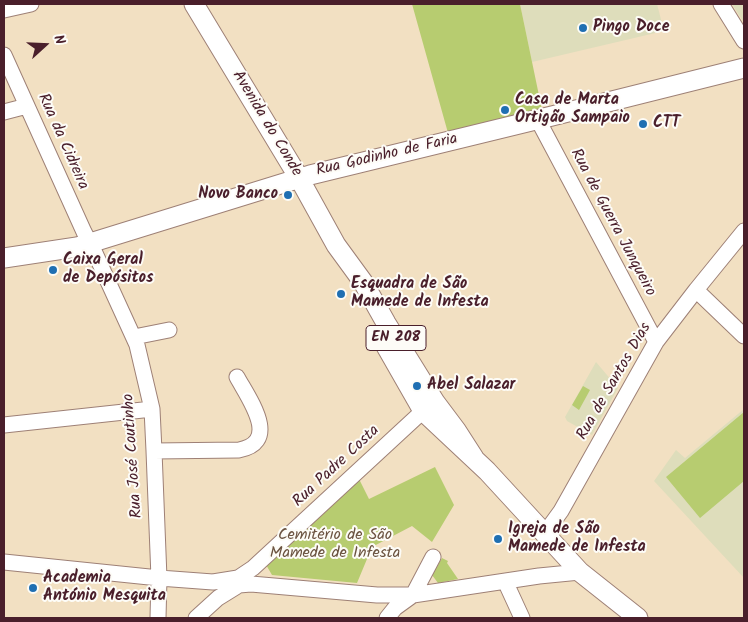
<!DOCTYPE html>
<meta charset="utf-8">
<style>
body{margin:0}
#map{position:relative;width:748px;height:622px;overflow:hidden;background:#f2e0c2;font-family:Kalam,sans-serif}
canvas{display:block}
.frame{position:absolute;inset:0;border:5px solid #4a1f2b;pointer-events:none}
.north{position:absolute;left:20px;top:20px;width:50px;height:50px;-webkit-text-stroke:4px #fdfcf7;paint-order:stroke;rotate:70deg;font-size:14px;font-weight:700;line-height:20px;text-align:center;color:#4a1f2b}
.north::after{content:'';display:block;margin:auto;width:18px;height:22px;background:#4a1f2b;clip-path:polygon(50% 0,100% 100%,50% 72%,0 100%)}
</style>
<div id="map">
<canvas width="748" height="622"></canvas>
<div class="frame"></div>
<div class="north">N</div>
</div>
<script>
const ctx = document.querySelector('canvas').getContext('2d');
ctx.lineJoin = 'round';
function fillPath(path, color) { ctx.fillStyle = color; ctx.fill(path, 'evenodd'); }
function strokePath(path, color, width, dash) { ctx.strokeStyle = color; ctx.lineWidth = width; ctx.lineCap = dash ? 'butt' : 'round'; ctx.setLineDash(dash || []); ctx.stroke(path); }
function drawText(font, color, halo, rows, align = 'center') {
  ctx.font = font + ' Kalam,sans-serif'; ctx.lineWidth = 4; ctx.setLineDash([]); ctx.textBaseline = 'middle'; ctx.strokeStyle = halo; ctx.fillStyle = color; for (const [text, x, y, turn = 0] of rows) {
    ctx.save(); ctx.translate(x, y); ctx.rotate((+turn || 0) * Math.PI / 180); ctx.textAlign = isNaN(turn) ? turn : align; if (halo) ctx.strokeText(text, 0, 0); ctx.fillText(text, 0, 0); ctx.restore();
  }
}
fillPath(new Path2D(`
 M520 4H657L664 31 532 62Z
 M733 4H744V23L732 4Z
 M596 362 618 388 592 435 567 421 565 417Z
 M744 409V578L654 481 676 450 685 458Z`), '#deddbb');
fillPath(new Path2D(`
 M412 4H520L542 110 448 133Z
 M583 386 590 390 579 410 572 405Z
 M744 412V481L700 518 666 477Z
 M435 467 454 505 432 542 412 526 372 547 357 583 272 575 265 563 358 477 369 499Z
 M442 558 448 561 447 563 458 579 438 583 432 575Z`), '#b7cc70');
const minor = new Path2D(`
 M721 4 744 41
 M4 10 31 4
 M4 55 84 232 95 253 137 345 152 409 154 451 159 578 158 618
 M4 112 27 106
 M538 120 656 342
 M696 290 744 336
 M134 337 169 330
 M4 425 152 409
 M154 451 239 450C281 442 249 399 237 377
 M545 533 561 511 656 342 696 290 744 231
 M4 562 159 578 213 582 238 578 253 568 423 411 432 410 433 411
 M505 581 522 618
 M196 618 218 598 239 585 251 584 377 595H413L539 576 580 572
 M387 618 395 608 413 595 433 557`);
const major = new Path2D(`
 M194 4 299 178 336 245 363 282 386 323 435 402 456 430 474 458
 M4 258 77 247 310 175 552 116 744 68
 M383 341 423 411 487 471 580 572 638 618`);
strokePath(minor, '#9e8076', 17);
strokePath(major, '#9e8076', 21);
strokePath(minor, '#fff', 15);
strokePath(major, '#fff', 19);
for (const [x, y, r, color] of [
 [583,28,5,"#1f6fb2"],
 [505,110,5,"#1f6fb2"],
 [643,124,5,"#1f6fb2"],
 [288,195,5,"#1f6fb2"],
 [53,270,5,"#1f6fb2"],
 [341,294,5,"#1f6fb2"],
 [417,386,5,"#1f6fb2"],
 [498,539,5,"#1f6fb2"],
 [33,588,5,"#1f6fb2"]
]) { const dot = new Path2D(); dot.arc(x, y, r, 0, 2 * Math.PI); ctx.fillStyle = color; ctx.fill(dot); strokePath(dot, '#fdfcf7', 2); }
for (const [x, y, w] of [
 [396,338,60]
]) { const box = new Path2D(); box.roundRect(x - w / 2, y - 12.5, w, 25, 4); ctx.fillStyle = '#fdfcf7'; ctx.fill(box); strokePath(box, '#4a1f2b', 1); }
drawText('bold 15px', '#4a1f2b', null, [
 ["EN 208",396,338]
]);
drawText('bold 16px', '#4a1f2b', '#fdfcf7', [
 ["Pingo Doce",593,28],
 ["Casa de Marta",515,101],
 ["Ortigão Sampaio",515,119],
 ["CTT",653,124],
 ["Novo Banco",278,195,"right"],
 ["Caixa Geral",63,261],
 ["de Depósitos",63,279],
 ["Esquadra de São",351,285],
 ["Mamede de Infesta",351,303],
 ["Abel Salazar",427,386],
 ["Igreja de São",508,530],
 ["Mamede de Infesta",508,548],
 ["Academia",43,579],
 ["António Mesquita",43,597]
], 'left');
drawText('16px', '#4a1f2b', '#fdfcf7', [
 ["Avenida do Conde",266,124,59],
 ["Rua da Cidreira",62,142,66],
 ["Rua Godinho de Faria",387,156,-13],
 ["Rua de Guerra Junqueiro",612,223,62],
 ["Rua de Santos Dias",615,382,-60],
 ["Rua José Coutinho",134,456,-94],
 ["Rua Padre Costa",337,467,-43]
]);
drawText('16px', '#6b5340', '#fdfcf7', [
 ["Cemitério de São",335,536],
 ["Mamede de Infesta",335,554]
]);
</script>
